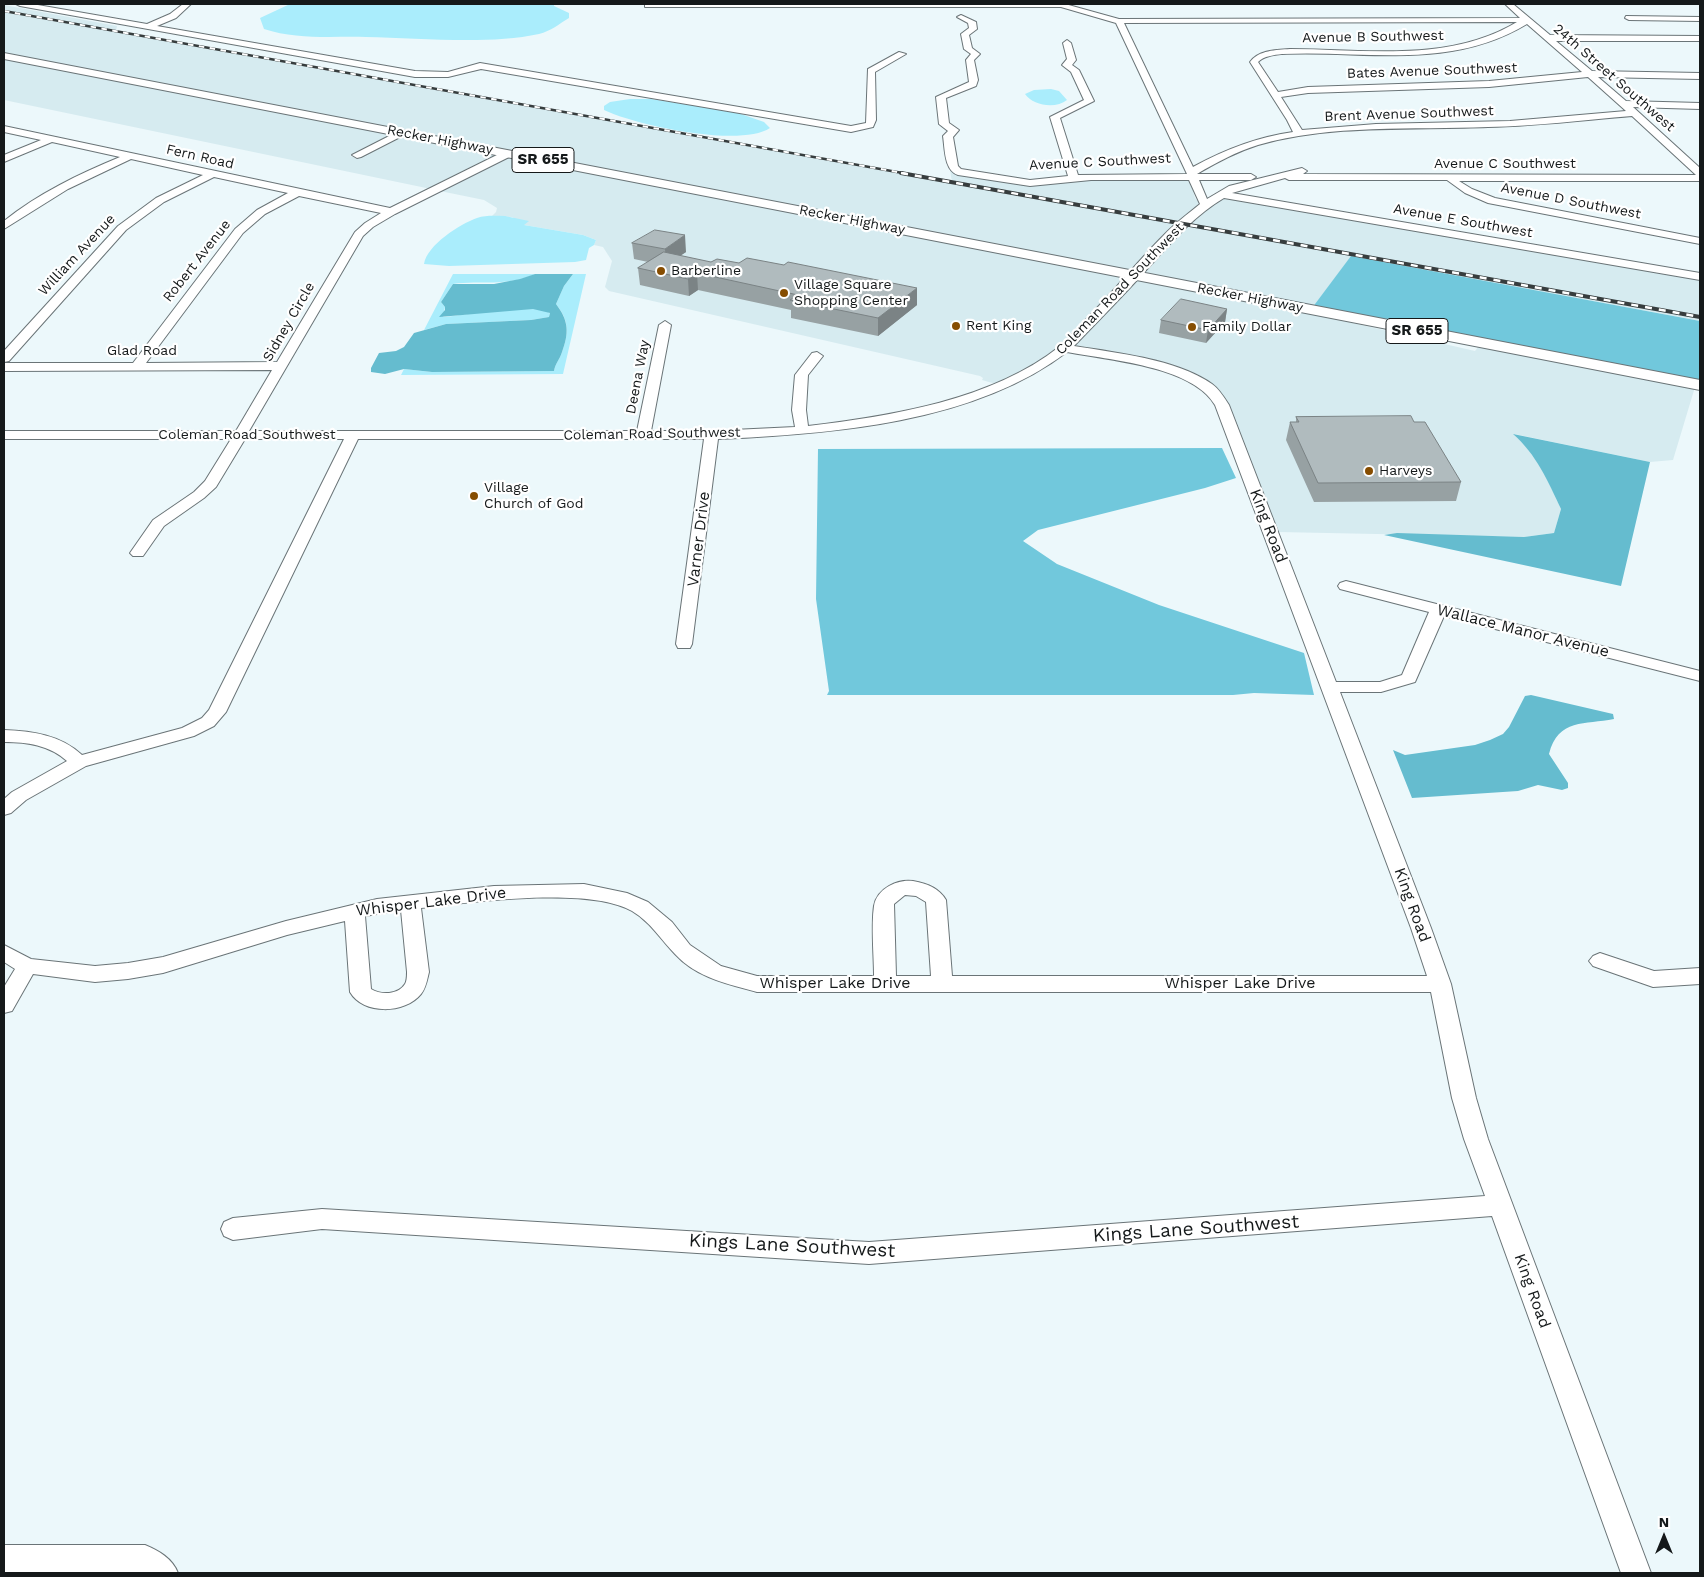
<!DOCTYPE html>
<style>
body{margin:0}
#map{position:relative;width:1704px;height:1577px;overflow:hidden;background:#ecf8fb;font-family:"Work Sans",sans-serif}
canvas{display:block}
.frame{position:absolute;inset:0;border:5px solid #15191a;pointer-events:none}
.north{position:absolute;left:1639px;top:1512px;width:50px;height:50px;-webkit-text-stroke:4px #fff;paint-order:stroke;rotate:0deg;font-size:14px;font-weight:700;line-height:20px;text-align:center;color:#15191a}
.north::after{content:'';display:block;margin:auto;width:18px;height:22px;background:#15191a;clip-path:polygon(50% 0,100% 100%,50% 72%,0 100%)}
</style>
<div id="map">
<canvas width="1704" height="1577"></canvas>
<div class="frame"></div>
<div class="north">N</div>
</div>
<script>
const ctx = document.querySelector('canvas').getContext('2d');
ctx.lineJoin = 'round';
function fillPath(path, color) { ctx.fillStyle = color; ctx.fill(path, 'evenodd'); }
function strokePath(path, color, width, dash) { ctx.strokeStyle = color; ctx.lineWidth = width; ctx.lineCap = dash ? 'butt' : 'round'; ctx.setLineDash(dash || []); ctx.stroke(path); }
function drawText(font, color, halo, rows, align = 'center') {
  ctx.font = font + ' "Work Sans",sans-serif'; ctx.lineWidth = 4.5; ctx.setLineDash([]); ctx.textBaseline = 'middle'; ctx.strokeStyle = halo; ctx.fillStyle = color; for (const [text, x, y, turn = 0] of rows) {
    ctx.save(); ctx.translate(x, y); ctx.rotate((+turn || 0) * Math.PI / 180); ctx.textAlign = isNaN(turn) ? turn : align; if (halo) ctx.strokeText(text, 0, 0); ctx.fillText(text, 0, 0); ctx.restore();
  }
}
fillPath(new Path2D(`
 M4 5 117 26 116 31 952 183 950 169 954 173 1029 185 1092 179H1190L1195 198 1200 203 1162 236 1131 272 4 54Z
 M4 58 394 134 350 156 357 158 402 135 502 154 431 189 4 100Z
 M510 156 1127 276 1059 346 1036 364 996 384 982 380 983 378 980 376 609 291 605 287 612 261 603 247 594 245 596 240 583 235 524 225 512 217 492 216 496 212 497 208 484 200 440 191Z
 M1223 197 1700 279V321L1351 257 1312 308 1142 274 1188 225Z
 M1138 278 1309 313 1475 351 1479 346 1695 387 1673 460 1650 462 1514 434 1525 445 1544 472 1561 509 1554 533 1524 537 1278 532 1228 405 1223 395 1214 386 1191 373 1074 346Z`), '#d6ebf0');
fillPath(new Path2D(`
 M290 4H554V6L569 13V18C559 24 551 31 539 34 489 45 419 38 366 37 332 36 297 40 264 29L260 18Z
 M1051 89 1059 91 1067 100C1056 109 1033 106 1025 94L1034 90Z
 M630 99H651L690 105 718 103 730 105 741 114 764 122 770 128C740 148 635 125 604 110V106L610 102Z
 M505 216 529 221 524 225 583 235 596 240 594 245 589 248 586 260 575 262 449 266 424 264C427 245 460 224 477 218 486 215 495 216 505 216Z
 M453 274H535C506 287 481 280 453 284L441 302 445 307 443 317C471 315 526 301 550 313L549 317 531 320 446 324 424 330Z
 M573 274H586L563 374 401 375 404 369 432 372 554 371C555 364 560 359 562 352 569 333 569 320 556 304L564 286Z`), '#aaedfc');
fillPath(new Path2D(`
 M1351 256 1700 321V382L1312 308Z
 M1222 448 1236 478 1205 488 1038 530 1023 541 1057 564 1159 605 1304 653 1314 695 1254 693 1233 695H827L829 691 816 599 818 449Z`), '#71c8dc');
fillPath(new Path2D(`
 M535 274H573L564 286 556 304C569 321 569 333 562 352 560 359 555 364 554 371L432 372 404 369 385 374 371 372V368L379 353 396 351 404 347 414 333 446 324 531 320 549 317 550 313 533 309 439 317 445 310V307L441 302 453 284H494L520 279Z
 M1513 434 1650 462 1621 586 1384 535 1397 533 1524 537 1554 533 1561 509C1548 481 1536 454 1513 434Z
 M1531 695 1613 714 1614 719C1585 725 1558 718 1549 754L1568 783V788L1562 790 1538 785 1518 791 1412 798 1393 750 1405 755 1475 745 1490 740 1503 734 1509 727 1525 696Z`), '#65bccf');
const minor = new Path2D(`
 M16 4H32L147 24 170 14 183 4H191L176 18 157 26 415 71 448 72 480 63 851 126 866 123 868 69 899 52 906 54 875 72 876 120 873 127 851 132 481 69 448 77H415L20 6Z
 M645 4H1065L1119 19 1520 18 1505 4H1513L1550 35 1700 36V41H1556L1592 71 1700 73V79L1598 77 1626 101 1700 103V109L1633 107 1700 168V181H1459L1472 189 1495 198 1700 238V244L1488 203 1465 193 1447 180H1289L1285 178 1232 193 1700 273V280L1224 198C1189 219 1165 250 1138 279 1117 302 1095 324 1074 346 1117 353 1176 359 1212 384 1219 389 1224 397 1229 405L1336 682H1380L1402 675 1429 612 1340 589 1338 586 1340 583 1346 581 1700 671V681L1444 616 1415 682 1381 692H1340L1431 928 1451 984 1476 1098 1488 1139 1651 1573H1621L1492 1216 869 1264 322 1229 233 1240 224 1236 221 1229 224 1222 233 1218 322 1209 869 1242 1485 1196 1464 1139 1452 1098 1431 992H757C728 984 697 978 675 954 661 940 651 922 632 911 589 886 472 902 421 908L429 972C427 980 426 988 421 994 405 1014 363 1015 350 992L345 921 287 935 163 973 128 979 95 982 33 974 12 1011 4 1013V987L15 969 4 962V945L31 959 95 966 128 963 163 957 286 921 377 899 494 886 584 884 627 893 648 902 672 922 690 945 721 966 757 976H874C874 955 871 926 874 906 877 888 898 879 913 881 926 883 939 888 946 900L952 976H1427L1411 928 1215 405C1192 366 1109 360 1067 352 974 423 832 434 718 439L692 644 690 648H678L676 644 704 439H358L226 712 214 726 194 736 86 766 26 800 11 813 4 815V799L12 792 67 761C49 745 27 742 4 742V730C32 731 61 735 82 755L182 728 202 718 209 710 344 439H245L216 487 204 498 164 526 143 556H133L130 553 153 520 194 492 205 481 231 439H4V431H236L272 370 4 371V363H133L235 229 257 210 288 193 214 177 164 202 126 230 9 361 4 362V351L118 226 156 198 203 175 131 159 68 189 4 229V221C39 193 79 174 120 157L52 142 4 162V155L41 140 4 132V126L390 208 505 151H513V155L395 214 373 227 363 236 249 431H637L659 325 665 321 671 325 651 431H712L795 427 792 410 795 375 812 353 817 352 823 356 808 375 806 410 808 426C891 416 992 400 1059 347 1072 336 1084 321 1096 309 1119 285 1140 259 1163 236 1174 224 1188 214 1200 204L1189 180H1091L1030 186 958 175C944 170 945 149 943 136L948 131 939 124 936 97 969 82 966 60 971 54 964 49 961 34 969 28 968 23 957 17 961 15 976 22 977 29 969 35 972 48 980 54 974 60 978 80 976 86 946 98 949 123 959 130 953 137 958 166 961 169 1030 180 1068 176 1050 117 1084 100 1071 72 1062 65 1067 59 1063 43 1067 40 1071 43 1076 60 1072 65 1079 70 1094 101 1060 118 1078 175 1187 174 1116 23 1061 7H645ZM1517 22C1449 63 1366 49 1290 49 1276 50 1259 50 1250 62L1287 120 1293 132C1257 137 1224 150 1193 167L1124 23ZM1527 24 1582 72 1489 81 1308 87 1278 92 1258 62C1264 56 1274 55 1282 54 1367 50 1449 71 1527 24ZM1588 77 1626 111 1510 121 1376 124 1302 130 1281 97 1308 93 1489 87ZM1632 116 1696 175 1303 174 1307 171 1302 168 1229 186 1207 199 1199 180H1251L1256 177 1251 174H1197C1217 162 1236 152 1258 145 1332 124 1412 130 1488 127 1536 126 1584 120 1632 116ZM299 196 381 213 365 223 355 232 277 362 146 363 243 233 265 214ZM905 895 916 896 926 902 931 976H896L894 904ZM401 910 407 972C407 975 407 981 405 984 398 995 381 995 371 989L365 916Z
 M1626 16 1700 17V21L1629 20 1625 18Z
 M401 130 406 133 404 135 361 157 357 158 352 155Z
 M1600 953 1654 971 1700 968V984L1653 987 1593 966 1589 961 1593 956Z
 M4 1545H145C159 1551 172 1558 178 1573H4Z`);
const major = new Path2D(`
 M4 53 1700 380V390L4 59Z`);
strokePath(minor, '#6a7477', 2);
strokePath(major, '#6a7477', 2);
fillPath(minor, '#fff');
fillPath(major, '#fff');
const railFar1 = new Path2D(`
 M4 11 908 174`);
const rail = new Path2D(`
 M901 173 1700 317`);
strokePath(railFar1, '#373d3e', 2.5);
strokePath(rail, '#373d3e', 4);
strokePath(railFar1, '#fff', 2, [5.5]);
strokePath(rail, '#fff', 2.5, [7]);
fillPath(new Path2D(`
 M632 243 686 252 680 256 917 305 878 336 791 318V310L698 290 689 296 640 285 638 268 648 262 634 259Z
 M1227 309 1225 322 1206 343 1159 333 1161 320Z
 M1296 417 1414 422 1461 482 1456 501 1314 502 1286 440 1290 422H1296Z`), '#97a1a3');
fillPath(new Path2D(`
 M685 235 686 252 666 265 665 249Z
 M697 273 698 290 689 296 688 279Z
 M917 288V305L878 336V318Z
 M1227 309 1225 322 1206 343 1208 330Z`), '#7b8385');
const building = new Path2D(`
 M655 230 685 235 665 249 632 243Z
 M664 252 711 262 717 259 739 263 747 258 784 265 788 262 917 288 878 318 790 300 798 295 697 273 688 279 638 268Z
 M1181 299 1227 309 1208 330 1161 320Z
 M1411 416 1414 422H1425L1461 482 1318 483 1290 422H1299L1296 417Z`);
fillPath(building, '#b0bbbe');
strokePath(building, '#7b8385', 1);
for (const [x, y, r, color] of [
 [661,271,5,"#864d01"],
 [784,293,5,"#864d01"],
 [956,326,5,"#864d01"],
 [1192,327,5,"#864d01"],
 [1369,471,5,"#864d01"],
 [474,496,5,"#864d01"]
]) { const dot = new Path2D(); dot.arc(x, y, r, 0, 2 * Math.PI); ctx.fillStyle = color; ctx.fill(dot); strokePath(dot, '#fff', 2); }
drawText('14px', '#15191a', '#fff', [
 ["Avenue B Southwest",1373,37,-1],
 ["Bates Avenue Southwest",1432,71,-2],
 ["24th Street Southwest",1614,78,41],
 ["Brent Avenue Southwest",1409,114,-2],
 ["Recker Highway",440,140,11],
 ["Fern Road",200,157,13],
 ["Avenue C Southwest",1100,162,-3],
 ["Avenue C Southwest",1505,164],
 ["Avenue D Southwest",1571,201,11],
 ["Recker Highway",852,220,11],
 ["Avenue E Southwest",1463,221,10],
 ["William Avenue",77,255,-47],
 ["Robert Avenue",197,261,-52],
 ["Coleman Road Southwest",1120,289,-46],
 ["Recker Highway",1250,298,11],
 ["Sidney Circle",289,322,-60],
 ["Glad Road",142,351],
 ["Deena Way",638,377,-79],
 ["Coleman Road Southwest",652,434,-1],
 ["Coleman Road Southwest",247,435]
]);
drawText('14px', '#15191a', '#fff', [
 ["Barberline",671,271],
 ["Village Square",794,285],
 ["Shopping Center",794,301],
 ["Rent King",966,326],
 ["Family Dollar",1202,327],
 ["Harveys",1379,471],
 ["Village",484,488],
 ["Church of God",484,504]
], 'left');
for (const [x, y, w] of [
 [543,160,62],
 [1417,331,62]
]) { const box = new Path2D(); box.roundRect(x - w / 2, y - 12.5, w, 25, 4); ctx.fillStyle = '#fff'; ctx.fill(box); strokePath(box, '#15191a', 1); }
drawText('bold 15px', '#15191a', null, [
 ["SR 655",543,160],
 ["SR 655",1417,331]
]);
drawText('16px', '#15191a', '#fff', [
 ["King Road",1268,526,69],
 ["Varner Drive",699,539,-83],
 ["Wallace Manor Avenue",1523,631,14],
 ["Whisper Lake Drive",431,902,-7],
 ["King Road",1412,905,70],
 ["Whisper Lake Drive",835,983],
 ["Whisper Lake Drive",1240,983],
 ["King Road",1532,1291,70]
]);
drawText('19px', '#15191a', '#fff', [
 ["Kings Lane Southwest",1196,1229,-4],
 ["Kings Lane Southwest",792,1246,3]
]);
</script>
